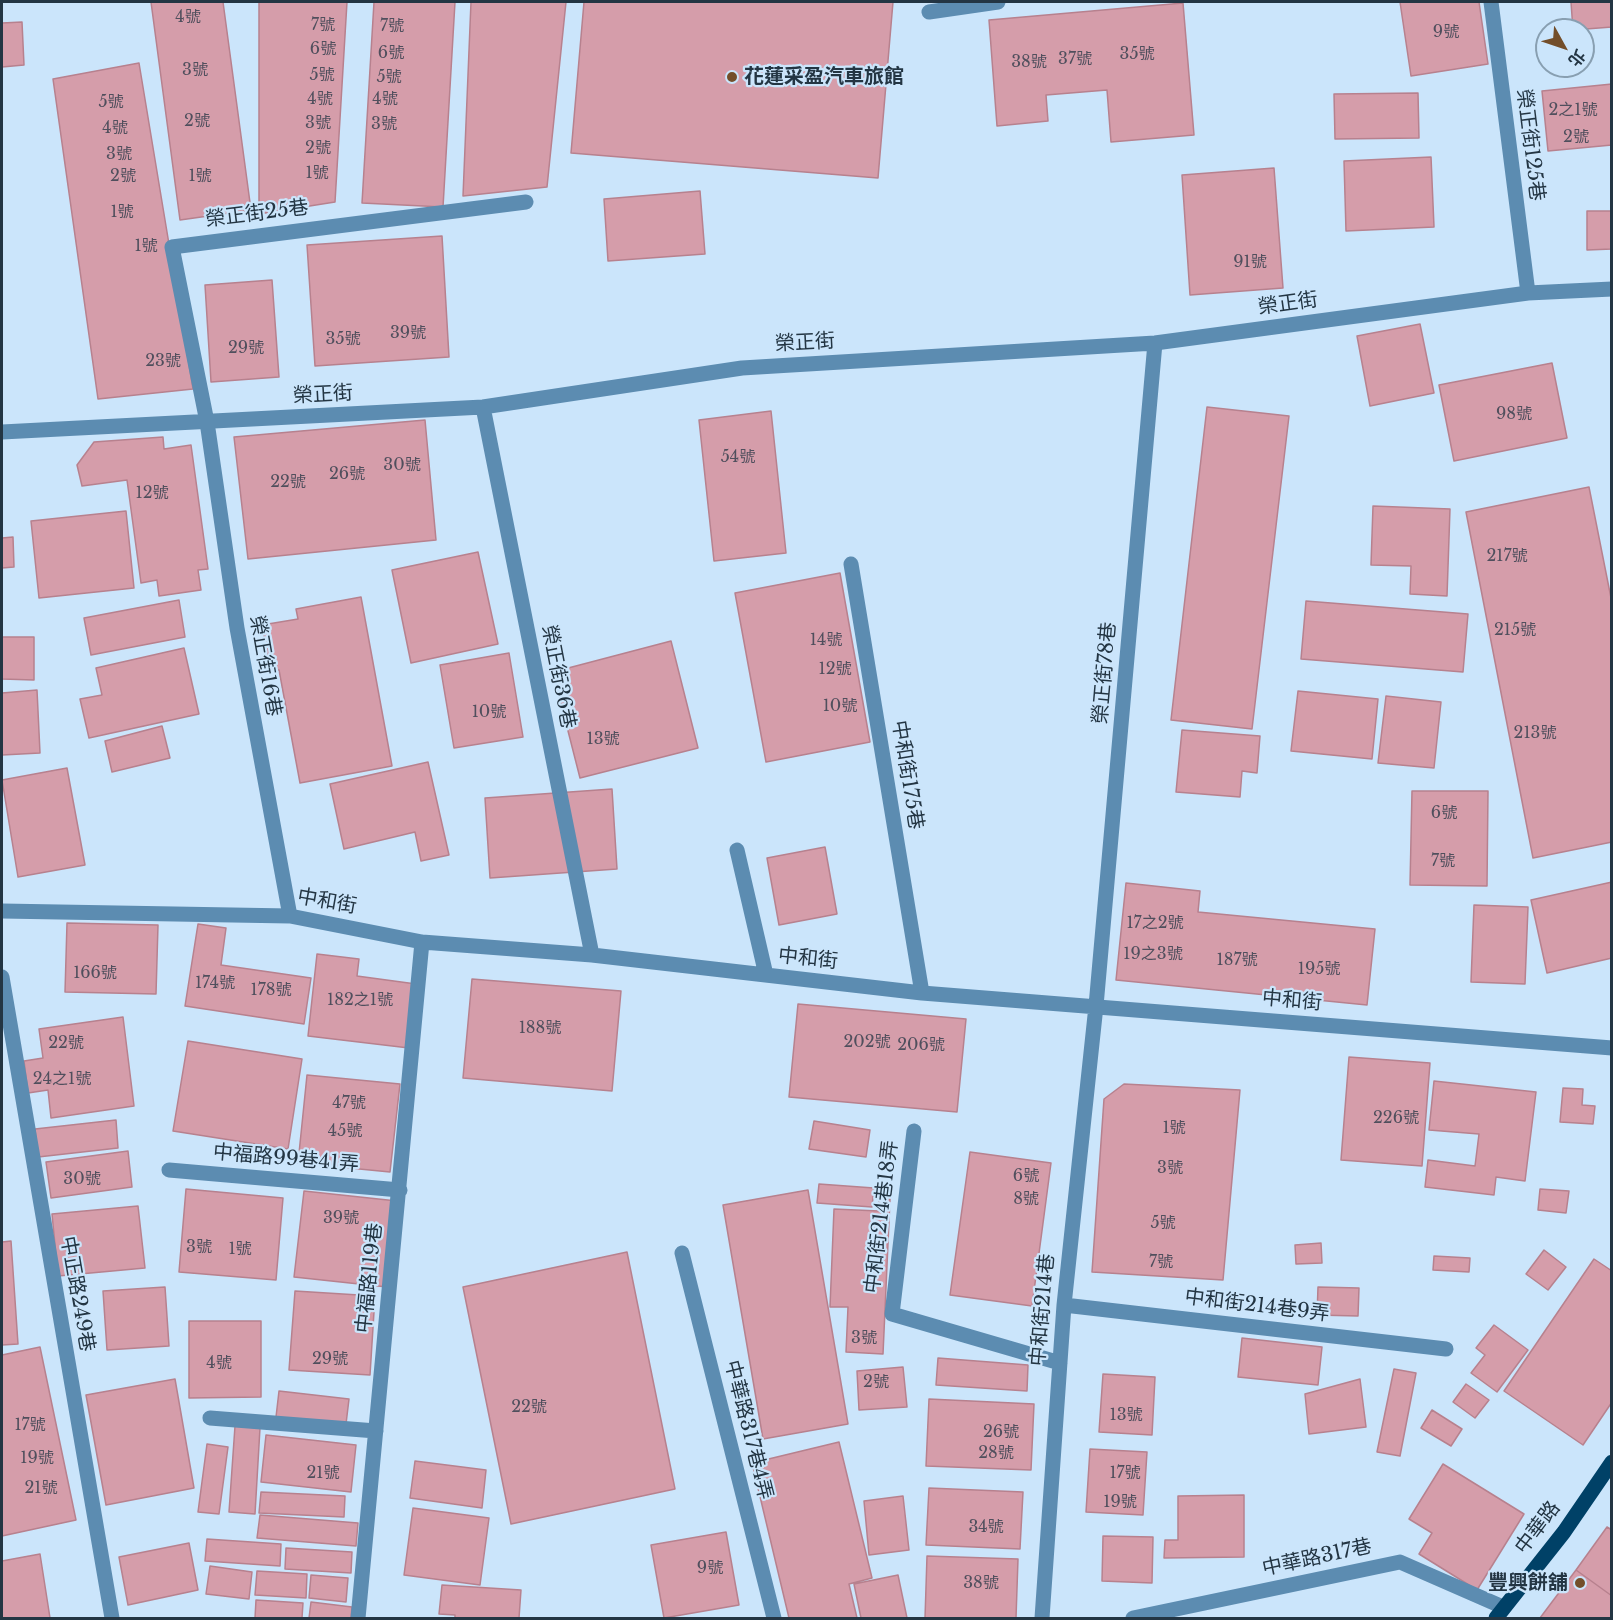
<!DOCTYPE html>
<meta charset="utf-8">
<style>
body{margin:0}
#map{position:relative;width:1613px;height:1620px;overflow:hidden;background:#cbe5fb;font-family:"Libre Baskerville","Noto Sans TC",serif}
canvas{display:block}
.frame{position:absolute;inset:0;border:3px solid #233543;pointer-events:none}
.north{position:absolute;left:1535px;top:18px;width:60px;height:60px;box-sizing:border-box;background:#cbe5fb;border:2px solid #889fb1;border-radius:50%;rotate:130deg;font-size:16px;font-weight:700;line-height:24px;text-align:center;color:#233543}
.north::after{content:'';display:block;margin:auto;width:21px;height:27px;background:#734e2a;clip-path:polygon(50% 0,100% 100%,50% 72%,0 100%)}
</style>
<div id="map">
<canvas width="1613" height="1620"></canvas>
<div class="frame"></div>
<div class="north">北</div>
</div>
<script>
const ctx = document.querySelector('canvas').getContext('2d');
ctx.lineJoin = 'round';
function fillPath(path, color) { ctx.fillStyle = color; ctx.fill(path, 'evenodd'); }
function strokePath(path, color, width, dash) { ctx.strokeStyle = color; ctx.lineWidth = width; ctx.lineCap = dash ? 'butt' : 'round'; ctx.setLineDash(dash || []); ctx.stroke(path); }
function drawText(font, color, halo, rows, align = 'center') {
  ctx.font = font + ' "Libre Baskerville","Noto Sans TC",serif'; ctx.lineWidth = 4.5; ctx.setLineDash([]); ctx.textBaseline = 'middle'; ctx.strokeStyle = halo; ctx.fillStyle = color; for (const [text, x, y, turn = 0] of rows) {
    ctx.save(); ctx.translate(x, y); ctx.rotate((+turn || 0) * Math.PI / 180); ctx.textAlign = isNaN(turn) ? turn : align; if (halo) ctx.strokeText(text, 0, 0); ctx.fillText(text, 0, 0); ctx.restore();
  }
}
const building = new Path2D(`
 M151 2H223L251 210 180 220Z
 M259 2H347L335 202 259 214Z
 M374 2H455L443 207 362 203Z
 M471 2H566L547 187 463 196Z
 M584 2H893L878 178 571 153Z
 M1400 2H1479L1488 64 1411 76Z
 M1571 2H1612V27L1573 30Z
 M1183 3 1194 135 1111 142 1107 90 1046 95 1048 121 997 126 989 20Z
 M22 22 24 65 2 67V23Z
 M139 63 193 389 98 399 53 79Z
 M1612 84V145L1548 151 1542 91Z
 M1418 93 1419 138 1335 139 1334 94Z
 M1431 157 1434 227 1346 231 1344 161Z
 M1274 168 1283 288 1190 295 1182 175Z
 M700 191 705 254 608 261 604 199Z
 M1587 211H1612V249L1587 250Z
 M442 236 449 357 315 366 307 245Z
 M272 280 279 377 211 382 205 285Z
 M1420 324 1434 393 1370 406 1357 336Z
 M1552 363 1567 438 1454 461 1439 385Z
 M1207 407 1289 416 1252 729 1171 720Z
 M771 411 786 553 714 561 699 420Z
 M425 420 436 540 248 559 234 437Z
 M163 437 164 449 191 445 208 569 198 570 201 590 159 596 157 580 141 583 127 480 82 486 77 465 94 442Z
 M1589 487 1612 603V842L1533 858 1466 512Z
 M1373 506 1450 509 1447 596 1410 594 1411 566 1371 565Z
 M126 511 134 588 39 598 31 521Z
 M13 537 14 567 2 568V538Z
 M478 552 498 644 411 663 392 570Z
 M840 573 870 742 766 762 735 593Z
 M361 597 392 766 300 783 279 670 271 671 262 625 298 619 296 609Z
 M179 600 185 637 91 655 84 618Z
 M1306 601 1468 614 1463 672 1301 659Z
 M2 637H34V680L2 679Z
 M671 641 698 748 580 778 553 672Z
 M184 648 199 714 89 738 80 699 102 695 96 668Z
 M509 653 523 737 454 748 440 665Z
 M37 690 40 753 2 755V693Z
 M1298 691 1378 699 1372 759 1291 751Z
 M1386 696 1441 702 1434 768 1378 763Z
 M162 726 170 758 112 772 105 741Z
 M1182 730 1260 736 1257 773 1242 771 1240 797 1176 792Z
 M428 762 449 855 421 861 415 832 344 849 330 784Z
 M67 768 85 865 18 877 2 780Z
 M612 789 617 869 490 878 485 798Z
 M1412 791H1488L1487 886 1410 885Z
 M825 847 837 914 779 925 767 858Z
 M1612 882V958L1547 973 1531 900Z
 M1126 883 1200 891 1198 912 1375 929 1367 1005 1116 980Z
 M1474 905 1528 907 1525 984 1471 982Z
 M67 923 158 925 156 994 65 992Z
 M198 924 226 928 221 965 311 978 304 1024 185 1006Z
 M317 954 359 959 357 976 416 984 409 1048 308 1036Z
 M472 979 621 991 612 1091 463 1078Z
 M798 1004 966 1019 957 1112 789 1097Z
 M123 1017 134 1106 51 1118 48 1090 28 1093 24 1061 43 1058 39 1029Z
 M188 1041 302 1059 288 1149 173 1131Z
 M1349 1057 1430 1063 1422 1166 1341 1160Z
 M307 1075 400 1084 390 1172 298 1163Z
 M1434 1081 1536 1092 1525 1181 1496 1177 1494 1195 1425 1187 1428 1160 1475 1166 1479 1134 1429 1130Z
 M1124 1084 1240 1090 1223 1280 1092 1272 1104 1099Z
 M1563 1088 1583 1089 1582 1105 1595 1106 1593 1124 1560 1122Z
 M116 1120 118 1148 38 1157 35 1129Z
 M814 1121 870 1130 866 1157 809 1149Z
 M128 1151 132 1187 51 1198 46 1162Z
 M970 1152 1051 1163 1032 1306 950 1295Z
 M819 1184 874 1188 872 1207 817 1203Z
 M186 1189 283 1198 276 1280 179 1272Z
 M1540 1189 1569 1191 1566 1213 1538 1210Z
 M808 1190 848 1424 763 1439 723 1205Z
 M304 1191 397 1201 387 1287 294 1277Z
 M879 1199H890L883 1354 846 1352 848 1307H830L834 1209 879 1211Z
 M138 1206 145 1268 58 1276 52 1214Z
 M11 1241 18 1344 2 1345V1242Z
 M1321 1243 1322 1263 1296 1264 1295 1245Z
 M1544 1250 1566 1267 1548 1290 1526 1274Z
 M627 1252 675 1489 511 1524 463 1287Z
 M1434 1256 1470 1258 1469 1272 1433 1270Z
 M1594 1259 1612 1271V1402L1583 1445 1504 1391Z
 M165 1287 169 1346 107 1350 103 1291Z
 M1318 1287 1359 1288 1358 1316 1317 1315Z
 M295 1291 375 1296 370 1375 289 1370Z
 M189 1321H261V1397L189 1398Z
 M1494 1325 1528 1350 1497 1392 1471 1373 1485 1355 1476 1348Z
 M1242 1338 1322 1347 1318 1385 1238 1377Z
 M40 1347 76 1520 2 1536V1355Z
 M938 1358 1028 1365 1027 1391 936 1385Z
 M903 1367 907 1407 859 1410 857 1371Z
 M1394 1369 1416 1373 1400 1456 1377 1452Z
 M1103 1374 1155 1377 1152 1435 1099 1432Z
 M175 1379 194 1488 106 1505 86 1395Z
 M1360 1379 1366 1427 1309 1434 1305 1394Z
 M1466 1384 1489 1400 1475 1418 1453 1402Z
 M279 1391 349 1399 346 1424 276 1417Z
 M929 1399 1034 1404 1031 1470 926 1466Z
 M1432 1410 1462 1429 1451 1446 1421 1428Z
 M235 1426 260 1428 255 1514 229 1512Z
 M266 1435 356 1445 351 1492 261 1482Z
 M839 1442 872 1578 849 1584 857 1618H789L752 1463Z
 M207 1444 228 1447 219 1514 198 1512Z
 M1090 1449 1147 1452 1143 1515 1086 1512Z
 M415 1461 486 1470 482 1508 410 1498Z
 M1443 1464 1524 1514 1477 1590 1419 1554 1432 1533 1409 1519Z
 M929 1488 1023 1492 1020 1549 926 1545Z
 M261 1492 345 1496 344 1517 259 1513Z
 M1244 1495V1557L1164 1558 1165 1540H1178V1496Z
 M903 1496 909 1550 869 1555 864 1501Z
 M413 1508 489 1518 480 1585 404 1575Z
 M260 1515 358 1523 356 1546 257 1538Z
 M1607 1527 1612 1530V1596L1576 1570Z
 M726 1532 739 1605 664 1618 651 1545Z
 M1103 1536 1153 1537 1152 1583 1102 1581Z
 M207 1539 281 1544 280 1566 205 1561Z
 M189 1543 198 1590 128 1605 119 1557Z
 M286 1548 352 1552 351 1573 285 1569Z
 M40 1554 50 1618H2V1561Z
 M927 1556 1018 1559 1016 1618H925Z
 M210 1566 252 1572 249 1599 206 1594Z
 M1576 1570 1612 1596V1618H1540Z
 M257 1571 307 1574 306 1598 255 1595Z
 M311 1575 348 1578 346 1602 309 1598Z
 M898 1575 907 1618H861L854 1584Z
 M442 1585 521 1590 519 1618H455V1615L439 1614Z
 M256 1600 303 1603 302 1618H255Z
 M311 1602 352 1607 351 1618H309Z`);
fillPath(building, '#d59daa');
strokePath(building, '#b7818e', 1.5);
strokePath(new Path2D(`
 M1491 2 1528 293
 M929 12 998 2
 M483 407 592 955
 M2 432 483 407 742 368 1155 343 1528 293 1612 289
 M851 564 922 993
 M737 850 766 975
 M2 911 290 916 422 942 592 955 922 993 1612 1048
 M290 916 237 628 207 422 172 247 526 202
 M2 977 112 1618
 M914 1131 892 1314 1060 1363
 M169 1170 400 1190
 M682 1253 774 1618
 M1064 1305 1446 1349
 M210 1418 376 1431
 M358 1618 422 942
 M1042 1618 1064 1305 1096 1006 1155 343
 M1133 1618 1400 1562 1503 1607`), '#5c8cb1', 15);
strokePath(new Path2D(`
 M1496 1618 1564 1532 1612 1462`), '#004167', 15);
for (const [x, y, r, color] of [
 [732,77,6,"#734e2a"],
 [1580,1583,6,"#734e2a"]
]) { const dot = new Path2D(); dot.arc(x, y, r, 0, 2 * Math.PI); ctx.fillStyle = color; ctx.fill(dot); strokePath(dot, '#cbe5fb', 2); }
drawText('16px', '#504f5d', null, [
 ["4號",188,17],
 ["7號",323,25],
 ["7號",392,26],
 ["9號",1446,32],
 ["6號",323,49],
 ["6號",391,53],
 ["35號",1137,54],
 ["37號",1075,59],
 ["38號",1029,62],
 ["3號",195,70],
 ["5號",322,75],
 ["5號",389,77],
 ["4號",320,99],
 ["4號",385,99],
 ["5號",111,102],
 ["2之1號",1573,110],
 ["2號",197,121],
 ["3號",318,123],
 ["3號",384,124],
 ["4號",115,128],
 ["2號",1576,137],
 ["2號",318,148],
 ["3號",119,154],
 ["1號",317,173],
 ["2號",123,176],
 ["1號",200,176],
 ["1號",122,212],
 ["1號",146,246],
 ["91號",1250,262],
 ["39號",408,333],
 ["35號",343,339],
 ["29號",246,348],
 ["23號",163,361],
 ["98號",1514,414],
 ["54號",738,457],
 ["30號",402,465],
 ["26號",347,474],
 ["22號",288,482],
 ["12號",152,493],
 ["217號",1507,556],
 ["215號",1515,630],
 ["14號",826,640],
 ["12號",835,669],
 ["10號",840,706],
 ["10號",489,712],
 ["213號",1535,733],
 ["13號",603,739],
 ["6號",1444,813],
 ["7號",1443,861],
 ["17之2號",1155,923],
 ["19之3號",1153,954],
 ["187號",1237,960],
 ["195號",1319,969],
 ["166號",95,973],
 ["174號",215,983],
 ["178號",271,990],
 ["182之1號",360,1000],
 ["188號",540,1028],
 ["202號",867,1042],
 ["22號",66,1043],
 ["206號",921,1045],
 ["24之1號",62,1079],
 ["47號",349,1103],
 ["226號",1396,1118],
 ["1號",1174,1128],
 ["45號",345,1131],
 ["3號",1170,1168],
 ["6號",1026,1176],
 ["30號",82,1179],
 ["8號",1026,1199],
 ["39號",341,1218],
 ["5號",1163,1223],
 ["3號",199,1247],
 ["1號",240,1249],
 ["7號",1161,1262],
 ["3號",864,1338],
 ["29號",330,1359],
 ["4號",219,1363],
 ["2號",876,1382],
 ["22號",529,1407],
 ["13號",1126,1415],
 ["17號",30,1425],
 ["26號",1001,1432],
 ["28號",996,1453],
 ["19號",37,1458],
 ["21號",323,1473],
 ["17號",1125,1473],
 ["21號",41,1488],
 ["19號",1120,1502],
 ["34號",986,1527],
 ["9號",710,1568],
 ["38號",981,1583]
]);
drawText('bold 20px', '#233543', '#cbe5fb', [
 ["花蓮采盈汽車旅館",744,77],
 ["豐興餅舖",1568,1583,"right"]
], 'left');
drawText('20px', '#233543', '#cbe5fb', [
 ["榮正街125巷",1530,145,83],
 ["榮正街25巷",257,214,-7],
 ["榮正街",1288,304,-8],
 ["榮正街",805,343,-3],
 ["榮正街",323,395,-3],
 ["榮正街16巷",265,666,80],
 ["榮正街78巷",1105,673,-85],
 ["榮正街36巷",558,677,79],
 ["中和街175巷",907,775,81],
 ["中和街",327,902,10],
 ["中和街",808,959,6],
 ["中和街",1292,1001,5],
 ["中福路99巷41弄",286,1159,5],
 ["中和街214巷18弄",882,1217,-83],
 ["中福路119巷",370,1278,-84],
 ["中正路249巷",77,1294,80],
 ["中和街214巷9弄",1257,1306,7],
 ["中和街214巷",1043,1310,-85],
 ["中華路317巷4弄",748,1430,76],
 ["中華路",1538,1528,-53],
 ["中華路317巷",1317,1558,-12]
]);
</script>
